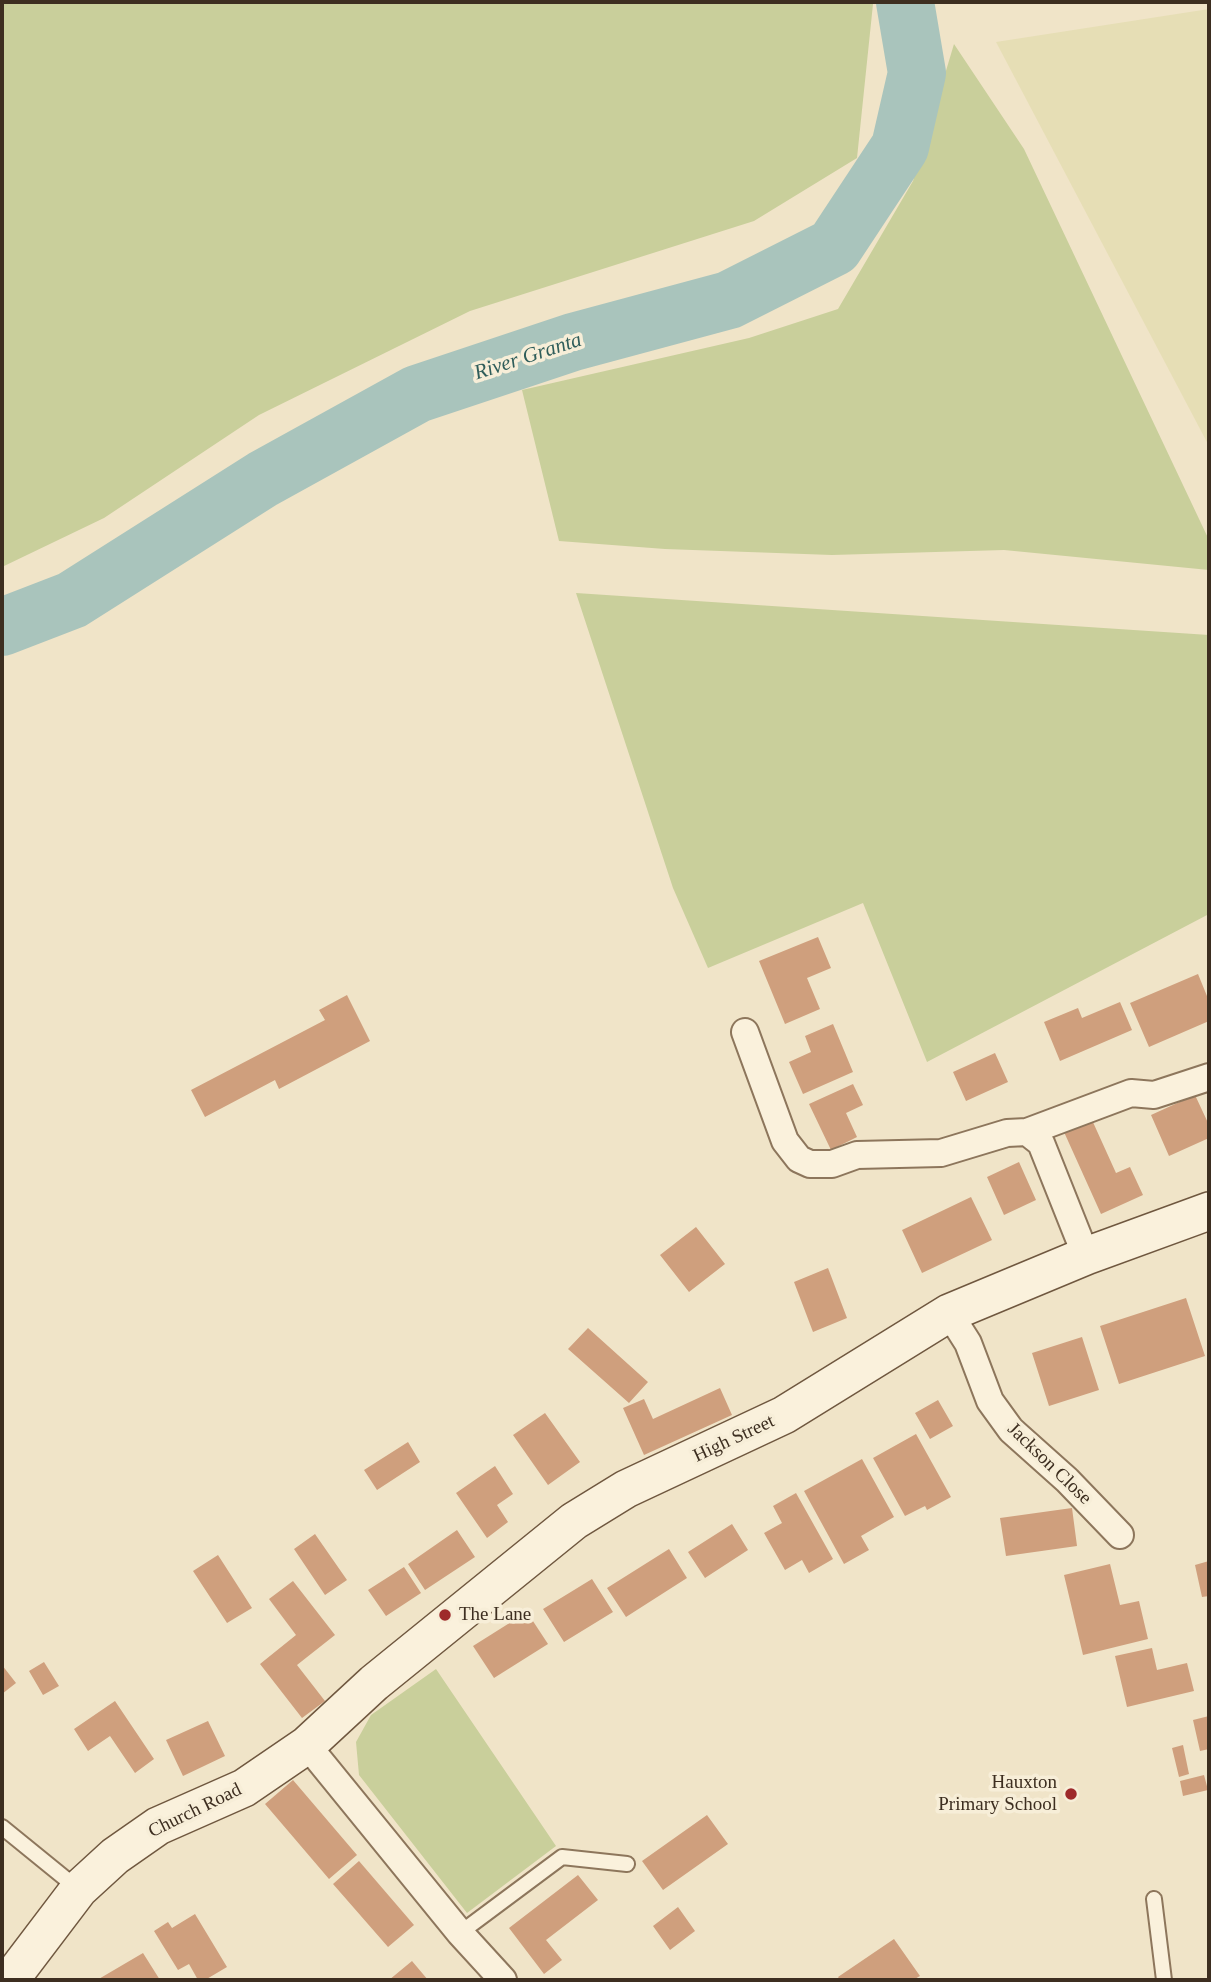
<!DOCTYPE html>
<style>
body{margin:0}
#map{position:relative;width:1211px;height:1982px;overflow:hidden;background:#f0e4c8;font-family:Georgia,serif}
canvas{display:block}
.frame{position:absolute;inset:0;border:4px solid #3d2e20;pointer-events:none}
</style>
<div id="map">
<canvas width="1211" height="1982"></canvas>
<div class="frame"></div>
</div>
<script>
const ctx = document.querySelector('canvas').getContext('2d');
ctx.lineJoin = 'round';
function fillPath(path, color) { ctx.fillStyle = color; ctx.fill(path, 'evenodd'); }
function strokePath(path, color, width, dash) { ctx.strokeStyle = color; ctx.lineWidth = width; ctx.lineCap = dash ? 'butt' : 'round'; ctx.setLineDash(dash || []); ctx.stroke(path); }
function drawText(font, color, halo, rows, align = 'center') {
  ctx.font = font + ' Georgia,serif'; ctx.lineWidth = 7; ctx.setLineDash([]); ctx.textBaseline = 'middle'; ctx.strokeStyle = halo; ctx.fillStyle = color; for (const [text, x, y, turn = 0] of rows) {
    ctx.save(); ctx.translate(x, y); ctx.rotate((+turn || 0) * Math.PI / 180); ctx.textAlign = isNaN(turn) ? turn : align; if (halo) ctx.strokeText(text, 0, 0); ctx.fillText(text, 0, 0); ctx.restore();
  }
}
fillPath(new Path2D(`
 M1209 9V446L996 42Z`), '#e6deb5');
fillPath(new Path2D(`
 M2 2H872L873 4 857 158 754 221 470 311 259 415 104 518 2 567Z
 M954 44 1024 149 1209 540V570L1004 550 832 555 665 549 559 541 522 390 749 338 838 309 913 181Z
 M576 593 1209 635V914L927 1062 863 903 708 968 673 888Z
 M436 1669 556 1846 467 1913 359 1775 356 1742 371 1715Z`), '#c9cf9b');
strokePath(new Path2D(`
 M2 627 72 600 263 479 417 394 573 342 729 300 834 247 900 147 917 73 905 2`), '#a9c4bc', 58);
fillPath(new Path2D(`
 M818 937 831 968 807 978 820 1009 785 1024 759 961Z
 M1198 974 1209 1001V1021L1149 1047 1130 1003Z
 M347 995 370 1041 279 1089 275 1080 205 1117 191 1090 325 1020 319 1010Z
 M1120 1002 1132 1030 1060 1061 1044 1022 1078 1008 1082 1018Z
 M833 1024 853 1072 803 1094 789 1062 811 1052 805 1036Z
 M995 1053 1008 1082 966 1101 953 1072Z
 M853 1084 863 1105 846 1113 857 1137 831 1150 809 1104Z
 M1195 1095 1209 1125V1138L1169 1156 1151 1115Z
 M1092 1120 1116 1173 1130 1167 1143 1195 1101 1214 1064 1132Z
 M1019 1162 1036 1200 1004 1215 987 1177Z
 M971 1197 992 1240 922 1273 902 1230Z
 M696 1227 725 1264 689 1292 660 1255Z
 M828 1268 847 1318 813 1332 794 1282Z
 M1186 1298 1205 1356 1119 1384 1100 1326Z
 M588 1328 648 1382 629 1403 568 1349Z
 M1082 1337 1099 1390 1049 1406 1032 1353Z
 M720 1388 732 1415 644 1455 623 1408 644 1399 653 1419Z
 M938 1400 953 1426 930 1439 915 1413Z
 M545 1413 580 1462 548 1485 513 1435Z
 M916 1434 951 1497 927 1510 925 1506 905 1516 873 1458Z
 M408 1442 420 1462 377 1490 364 1470Z
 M862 1459 894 1517 861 1536 869 1550 844 1564 804 1491Z
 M495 1466 513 1494 497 1505 508 1522 487 1538 456 1493Z
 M796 1493 833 1559 809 1573 802 1560 785 1570 764 1533 782 1523 773 1506Z
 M1072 1508 1077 1546 1006 1556 1000 1518Z
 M732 1524 748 1550 705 1578 688 1552Z
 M457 1530 475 1557 425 1590 408 1564Z
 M315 1534 347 1580 325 1595 294 1549Z
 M669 1549 687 1578 626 1617 607 1588Z
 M218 1555 252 1608 227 1623 193 1571Z
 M1209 1561V1596L1202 1597 1195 1565Z
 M1110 1564 1120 1605 1139 1601 1148 1639 1083 1655 1064 1575Z
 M404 1567 421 1593 386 1616 368 1590Z
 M592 1579 613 1612 564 1642 543 1609Z
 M293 1581 335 1635 297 1665 325 1701 302 1718 260 1664 296 1635 269 1599Z
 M527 1612 548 1644 494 1678 473 1646Z
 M1152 1648 1157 1670 1187 1663 1194 1691 1127 1707 1115 1656Z
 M44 1662 59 1686 43 1695 29 1671Z
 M2 1665 16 1683 2 1694Z
 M115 1701 154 1759 135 1773 110 1736 88 1751 74 1729Z
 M1209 1716V1749L1200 1751 1193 1720Z
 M208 1721 225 1756 183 1776 166 1740Z
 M1183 1745 1189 1774 1179 1777 1172 1748Z
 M1204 1775 1208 1790 1183 1796 1180 1781Z
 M293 1780 357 1855 329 1879 265 1804Z
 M707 1815 728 1844 663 1890 642 1861Z
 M359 1861 414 1925 388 1947 333 1884Z
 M578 1875 598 1900 546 1940 562 1960 544 1974 509 1928Z
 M678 1907 695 1931 670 1950 653 1926Z
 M195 1914 227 1967 205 1980H198L189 1964 178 1970 154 1931 168 1922 172 1928Z
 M894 1939 920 1976 913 1980H840L838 1977Z
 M143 1953 160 1980H97Z
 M412 1961 428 1980H389Z`), '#cf9f7d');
const lane = new Path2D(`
 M2 1827 77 1888
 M1154 1899 1164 1980
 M460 1933 562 1857 627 1864`);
const street = new Path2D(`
 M745 1032 785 1141 799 1159 810 1164H832L857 1155 941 1153 1007 1133 1027 1132 1041 1143 1086 1256
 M1027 1132 1131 1093 1154 1095 1209 1077
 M949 1313 968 1343 990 1401 1011 1430 1067 1480 1120 1535
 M307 1745 460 1933 503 1980`);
const secondary = new Path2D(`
 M10 1980 79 1889 115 1856 158 1826 244 1788 307 1745 374 1683 574 1521 626 1489 784 1415 949 1313 1086 1256 1209 1211`);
strokePath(lane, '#8d765c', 18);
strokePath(street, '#8d765c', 30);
strokePath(secondary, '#6f573f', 40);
strokePath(lane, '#faf1dc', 14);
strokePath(street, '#faf1dc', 26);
strokePath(secondary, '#faf1dc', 37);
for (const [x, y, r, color] of [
 [445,1615,7,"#9e2a2b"],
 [1071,1794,7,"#9e2a2b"]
]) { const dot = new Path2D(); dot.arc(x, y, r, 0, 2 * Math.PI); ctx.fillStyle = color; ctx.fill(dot); strokePath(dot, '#f7eed8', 2.5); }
drawText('19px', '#3d2e20', '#f7eed8', [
 ["High Street",734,1439,-25],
 ["Jackson Close",1049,1464,44],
 ["Church Road",195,1811,-26]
]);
drawText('19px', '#3d2e20', '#f7eed8', [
 ["The Lane",459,1615],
 ["Hauxton",1057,1783,"right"],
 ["Primary School",1057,1805,"right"]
], 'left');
drawText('italic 21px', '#2f5d5a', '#f7eed8', [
 ["River Granta",528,357,-18]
]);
</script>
